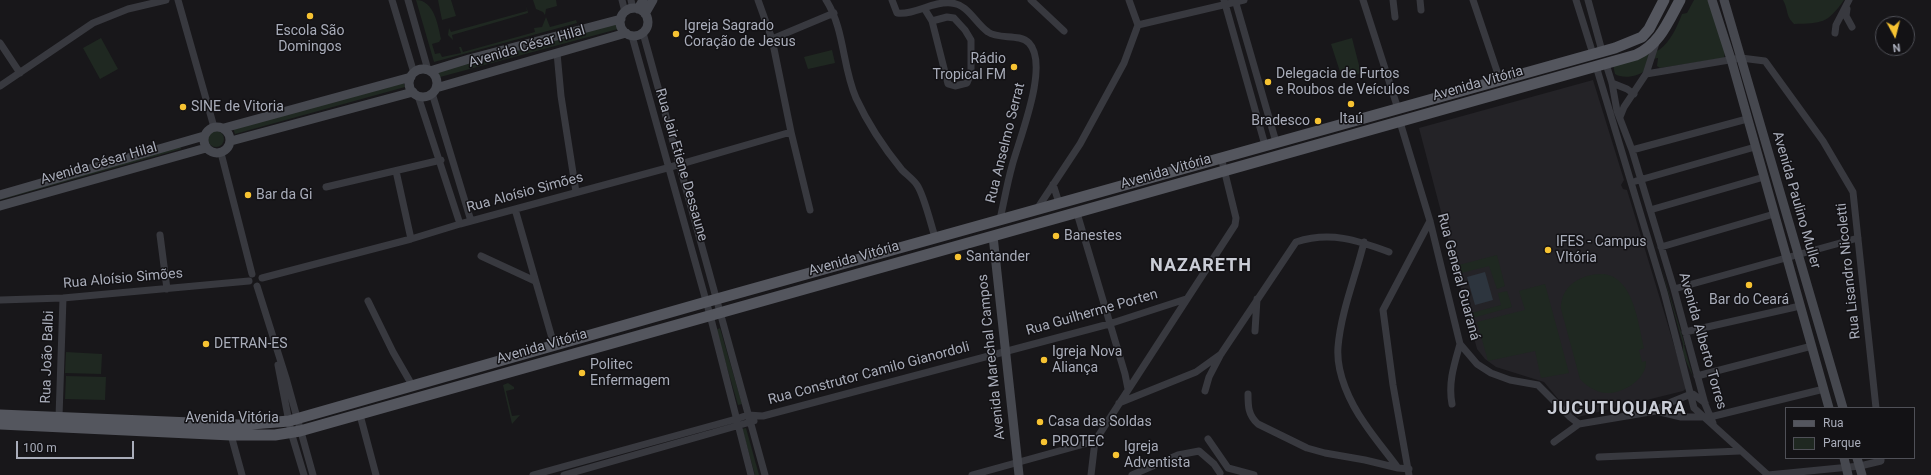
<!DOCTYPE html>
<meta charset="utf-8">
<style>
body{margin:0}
#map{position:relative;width:1931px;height:475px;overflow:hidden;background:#18171a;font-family:Roboto,sans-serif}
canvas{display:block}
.legend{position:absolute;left:1785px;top:407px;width:130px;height:52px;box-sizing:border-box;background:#131215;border:1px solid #4f5057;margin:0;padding:5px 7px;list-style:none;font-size:12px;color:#a9adba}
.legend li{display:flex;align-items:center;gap:8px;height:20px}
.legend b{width:20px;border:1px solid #4f5057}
.north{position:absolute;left:1875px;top:16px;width:40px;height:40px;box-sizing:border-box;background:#131215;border:1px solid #4f5057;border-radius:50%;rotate:173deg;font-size:11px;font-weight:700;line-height:16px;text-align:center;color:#a9adba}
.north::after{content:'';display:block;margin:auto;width:14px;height:18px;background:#f7c332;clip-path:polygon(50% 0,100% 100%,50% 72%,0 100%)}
.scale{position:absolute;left:16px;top:441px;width:118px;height:18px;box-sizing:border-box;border:2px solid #a9adba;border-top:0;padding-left:5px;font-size:12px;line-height:14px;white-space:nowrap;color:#a9adba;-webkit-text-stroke:3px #131215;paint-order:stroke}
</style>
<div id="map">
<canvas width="1931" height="475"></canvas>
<ul class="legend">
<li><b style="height:5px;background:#54565e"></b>Rua</li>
<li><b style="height:11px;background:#1f2821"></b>Parque</li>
</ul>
<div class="north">N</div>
<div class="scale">100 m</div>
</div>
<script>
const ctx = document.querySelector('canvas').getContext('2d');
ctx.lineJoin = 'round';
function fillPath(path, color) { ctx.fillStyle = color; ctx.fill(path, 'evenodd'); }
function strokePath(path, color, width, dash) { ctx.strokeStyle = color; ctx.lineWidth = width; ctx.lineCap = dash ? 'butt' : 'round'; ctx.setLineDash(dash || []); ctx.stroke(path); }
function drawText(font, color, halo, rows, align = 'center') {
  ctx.font = font + ' Roboto,sans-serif'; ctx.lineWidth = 3; ctx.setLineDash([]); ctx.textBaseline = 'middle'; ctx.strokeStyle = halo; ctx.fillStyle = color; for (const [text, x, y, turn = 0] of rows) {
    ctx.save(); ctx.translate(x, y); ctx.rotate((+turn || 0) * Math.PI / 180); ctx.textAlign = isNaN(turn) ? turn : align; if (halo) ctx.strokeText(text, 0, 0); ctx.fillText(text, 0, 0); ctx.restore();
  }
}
fillPath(new Path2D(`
 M1593 80 1624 180 1621 185 1623 189 1627 190 1687 388 1683 391 1578 417 1569 412 1544 382 1496 367 1485 359 1477 349 1419 128Z`), '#242327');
fillPath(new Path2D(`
 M416 0C434 0 438 25 441 39L439 42 432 44 435 54 440 53 442 57 461 53 459 47H461L463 52 535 32 534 28 542 27 546 17 550 27 576 20 577 23 434 62Z
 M438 0H451L456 16 442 20Z
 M533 0H556L557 6 546 9 545 15 543 12 536 9Z
 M1694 0H1708L1725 52 1724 58 1660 68 1657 66 1658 58 1652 59C1650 63 1648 67 1645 70 1639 77 1622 79 1615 74L1613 65 1659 50C1671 41 1677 27 1682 14L1687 13Z
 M1783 0H1844C1827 24 1822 23 1794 24 1785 15 1789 11 1783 0Z
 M526 6 530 19 528 13 452 35 453 40 448 35 449 28 451 32 527 11Z
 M616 23 618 29 440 77 438 71Z
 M101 38 118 69 100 79 83 48Z
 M1352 38 1361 73 1342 78 1331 44Z
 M832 50 835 63 808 69 804 57Z
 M403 81 405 87 235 134 233 128Z
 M208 139a8 8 0 1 1 16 0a8 8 0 1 1-16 0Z
 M179 144 181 149 0 200V195Z
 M1497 255 1505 286 1497 289 1489 266 1457 274 1455 266Z
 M1660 263 1685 345H1684L1693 377 1683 354V344Z
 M1604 274C1634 278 1638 324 1644 348L1639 350 1642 362 1646 361C1647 379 1623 394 1606 393 1596 392 1586 386 1580 379L1561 309C1560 285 1583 273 1604 274Z
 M1545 284 1569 373 1541 378 1535 351 1488 361 1477 322 1525 310 1519 291Z
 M1507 291 1512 307 1469 319 1468 314 1501 305 1498 293Z
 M720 328 742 404 738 405 716 330Z
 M66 352 102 354 101 374 65 373Z
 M66 376 106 377 105 400 65 399Z
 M508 383 514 387V389L506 391 512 416 520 415 512 424 503 385Z
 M746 428 759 475H755L742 429Z`), '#1f2821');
fillPath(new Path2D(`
 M1485 272 1493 300 1475 305 1467 277Z`), '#2d353e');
strokePath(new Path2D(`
 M178 0 214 127
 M392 0 414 73
 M408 0 428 70
 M622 0 625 12
 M631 0 633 9
 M826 0C845 30 842 66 856 98 868 124 884 148 902 170 907 175 914 180 917 185 924 195 931 225 935 237
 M892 0 897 13C916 15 932 1 951 3 968 4 975 23 988 32 999 40 1019 33 1029 43 1050 65 1019 139 1012 166 1007 184 1004 202 1000 219
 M1031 0 1064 31
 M1224 0 1265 145
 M1235 0 1276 142
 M1363 0 1398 109
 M1393 0 1395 17
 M1420 0 1421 10
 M1473 0 1500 80
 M1576 0 1593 54
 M1588 0 1602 51
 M924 8 932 21 948 84 955 86 967 83 971 73V40L965 30 954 18 947 17 932 21
 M1847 9 1846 16 1852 27
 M1138 25 1244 0
 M643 33 765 475
 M1835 33 1836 25 1849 0
 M632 36 710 315 751 475
 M772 39 834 13
 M0 43 20 73
 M557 53 561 96 576 192
 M1606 64 1612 83 1617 111 1632 150 1674 289 1705 404 1713 423
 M1596 66 1664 292 1694 408 1768 475
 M1646 74 1741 58 1765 61 1823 141 1853 192 1876 408
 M1612 83 1627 89 1634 94
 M0 86 93 23 128 9 166 0
 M432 93 471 221
 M418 96 460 224
 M1620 117 1624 107 1646 74 1656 43
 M1400 122 1430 221 1460 344 1477 364 1491 373 1510 380 1538 385 1570 417 1579 424
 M791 132 810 210
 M1632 150 1747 119
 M221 153 252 274
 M396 171 411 239
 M1636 181 1755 147
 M1053 184 1059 203
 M326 187 441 160
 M515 209 554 345
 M1037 209 1080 144 1124 63 1138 25 1129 0
 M1650 210 1764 177
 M1077 213 1125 374 1128 389
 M160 235 167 289
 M1364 242C1356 276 1341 311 1338 347 1336 373 1350 403 1365 424 1375 439 1387 453 1398 468L1409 469
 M1661 247 1774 214
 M481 256 535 281
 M262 278 411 239 460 224 667 168 791 132 772 39 758 0
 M257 286 286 378 313 475
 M1674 289 1858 238
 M0 300 63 298 249 281
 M368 301 393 352 412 385
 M1255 331 1257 299
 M1685 332 1800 306
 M278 365 291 432 304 475
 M1697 376 1812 346
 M1205 391 1209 377 1221 354 1296 242C1330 231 1357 240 1389 252
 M1248 394C1248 406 1248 415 1258 424L1307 448 1325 453 1365 460 1398 468
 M1119 403 1196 372 1221 354
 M1452 404C1448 383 1454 365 1460 344
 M1656 411 1681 417H1703
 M360 415 376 475
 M59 417 63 298
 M1710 417 1824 389
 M231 435 242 475
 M1208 439 1228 468 1254 475
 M1554 442 1579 424 1656 411 1664 405 1691 394H1693L1705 403
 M1599 457 1740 451
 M533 475 736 419 748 415 763 416 1109 324 1186 299
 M564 475 754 421
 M972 475 1095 441
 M1091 475 1095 441 1235 225 1236 218 1221 157
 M1132 475 1178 455 1199 451 1214 464 1220 473
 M1409 475 1393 385 1383 310 1430 221
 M1768 475 1860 466 1881 461V458`), '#38393f', 7);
strokePath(new Path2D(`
 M1712 0 1731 59 1829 408
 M1724 0 1843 408
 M620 22a14 14 0 1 1 28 0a14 14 0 1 1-28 0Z
 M638 9 643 0
 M645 14 653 0
 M409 83a14 14 0 1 1 28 0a14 14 0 1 1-28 0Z
 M430 71 469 59 621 19
 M436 88 626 33
 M204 140a13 13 0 1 1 26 0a13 13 0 1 1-26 0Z
 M224 128 411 77
 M231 141 413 92
 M0 195 204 136
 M0 206 206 148
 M993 236 1019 475
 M1844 458 1848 475
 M1857 458 1862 475`), '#46484f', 9);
strokePath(new Path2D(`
 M0 415 239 425 289 421 706 302 1615 48 1642 37 1649 29 1664 0
 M0 424 231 435H275L300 431 1636 55C1659 45 1668 22 1680 0`), '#54565e', 11);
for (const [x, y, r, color] of [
 [310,16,4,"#f7c332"],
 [676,34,4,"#f7c332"],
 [1014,67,4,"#f7c332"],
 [1268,82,4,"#f7c332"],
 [1351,104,4,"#f7c332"],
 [183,107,4,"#f7c332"],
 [1318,121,4,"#f7c332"],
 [248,195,4,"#f7c332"],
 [1056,236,4,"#f7c332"],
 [1548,250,4,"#f7c332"],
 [958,257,4,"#f7c332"],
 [1749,285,4,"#f7c332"],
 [206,344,4,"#f7c332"],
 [1044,360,4,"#f7c332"],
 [582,373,4,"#f7c332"],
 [1040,422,4,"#f7c332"],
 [1044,442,4,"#f7c332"],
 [1116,455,4,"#f7c332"]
]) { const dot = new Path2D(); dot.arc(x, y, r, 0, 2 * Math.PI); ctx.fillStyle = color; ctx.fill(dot); strokePath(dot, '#131215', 1.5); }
drawText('14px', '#a9adba', '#131215', [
 ["Igreja Sagrado",684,26],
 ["Coração de Jesus",684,42],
 ["Escola São",310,31,"center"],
 ["Domingos",310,47,"center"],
 ["Rádio",1006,59,"right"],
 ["Tropical FM",1006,75,"right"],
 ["Delegacia de Furtos",1276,74],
 ["e Roubos de Veículos",1276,90],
 ["SINE de Vitoria",191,107],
 ["Itaú",1351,119,"center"],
 ["Bradesco",1310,121,"right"],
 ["Bar da Gi",256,195],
 ["Banestes",1064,236],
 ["IFES - Campus",1556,242],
 ["VItória",1556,258],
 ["Santander",966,257],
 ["Bar do Ceará",1749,300,"center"],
 ["DETRAN-ES",214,344],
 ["Igreja Nova",1052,352],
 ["Aliança",1052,368],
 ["Politec",590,365],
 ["Enfermagem",590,381],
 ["Casa das Soldas",1048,422],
 ["PROTEC",1052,442],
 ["Igreja",1124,447],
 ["Adventista",1124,463]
], 'left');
drawText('14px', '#a9adba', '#131215', [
 ["Avenida César Hilal",527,47,-16],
 ["Avenida Vitória",1478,84,-16],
 ["Rua Anselmo Serrat",1006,143,-76],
 ["Avenida César Hilal",99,164,-16],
 ["Rua Jair Etiene Dessaune",681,165,74],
 ["Avenida Vitória",1166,172,-16],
 ["Rua Aloísio Simões",525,193,-15],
 ["Avenida Paulino Muller",1796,200,74],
 ["Avenida Vitória",854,259,-16],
 ["Rua Lisandro Nicoletti",1849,271,-96],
 ["Rua General Guaraná",1458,277,75],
 ["Rua Aloísio Simões",123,279,-5],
 ["Rua Guilherme Porten",1092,313,-16],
 ["Avenida Alberto Torres",1702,341,74],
 ["Avenida Vitória",542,347,-16],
 ["Rua João Balbi",48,357,-88],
 ["Avenida Marechal Campos",992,357,-96],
 ["Rua Construtor Camilo Gianordoli",869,374,-15],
 ["Avenida Vitória",232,418]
]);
ctx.letterSpacing = '1px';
drawText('bold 18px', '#cacdd6', '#131215', [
 ["NAZARETH",1201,266],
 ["JUCUTUQUARA",1617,409]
]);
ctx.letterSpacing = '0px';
</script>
